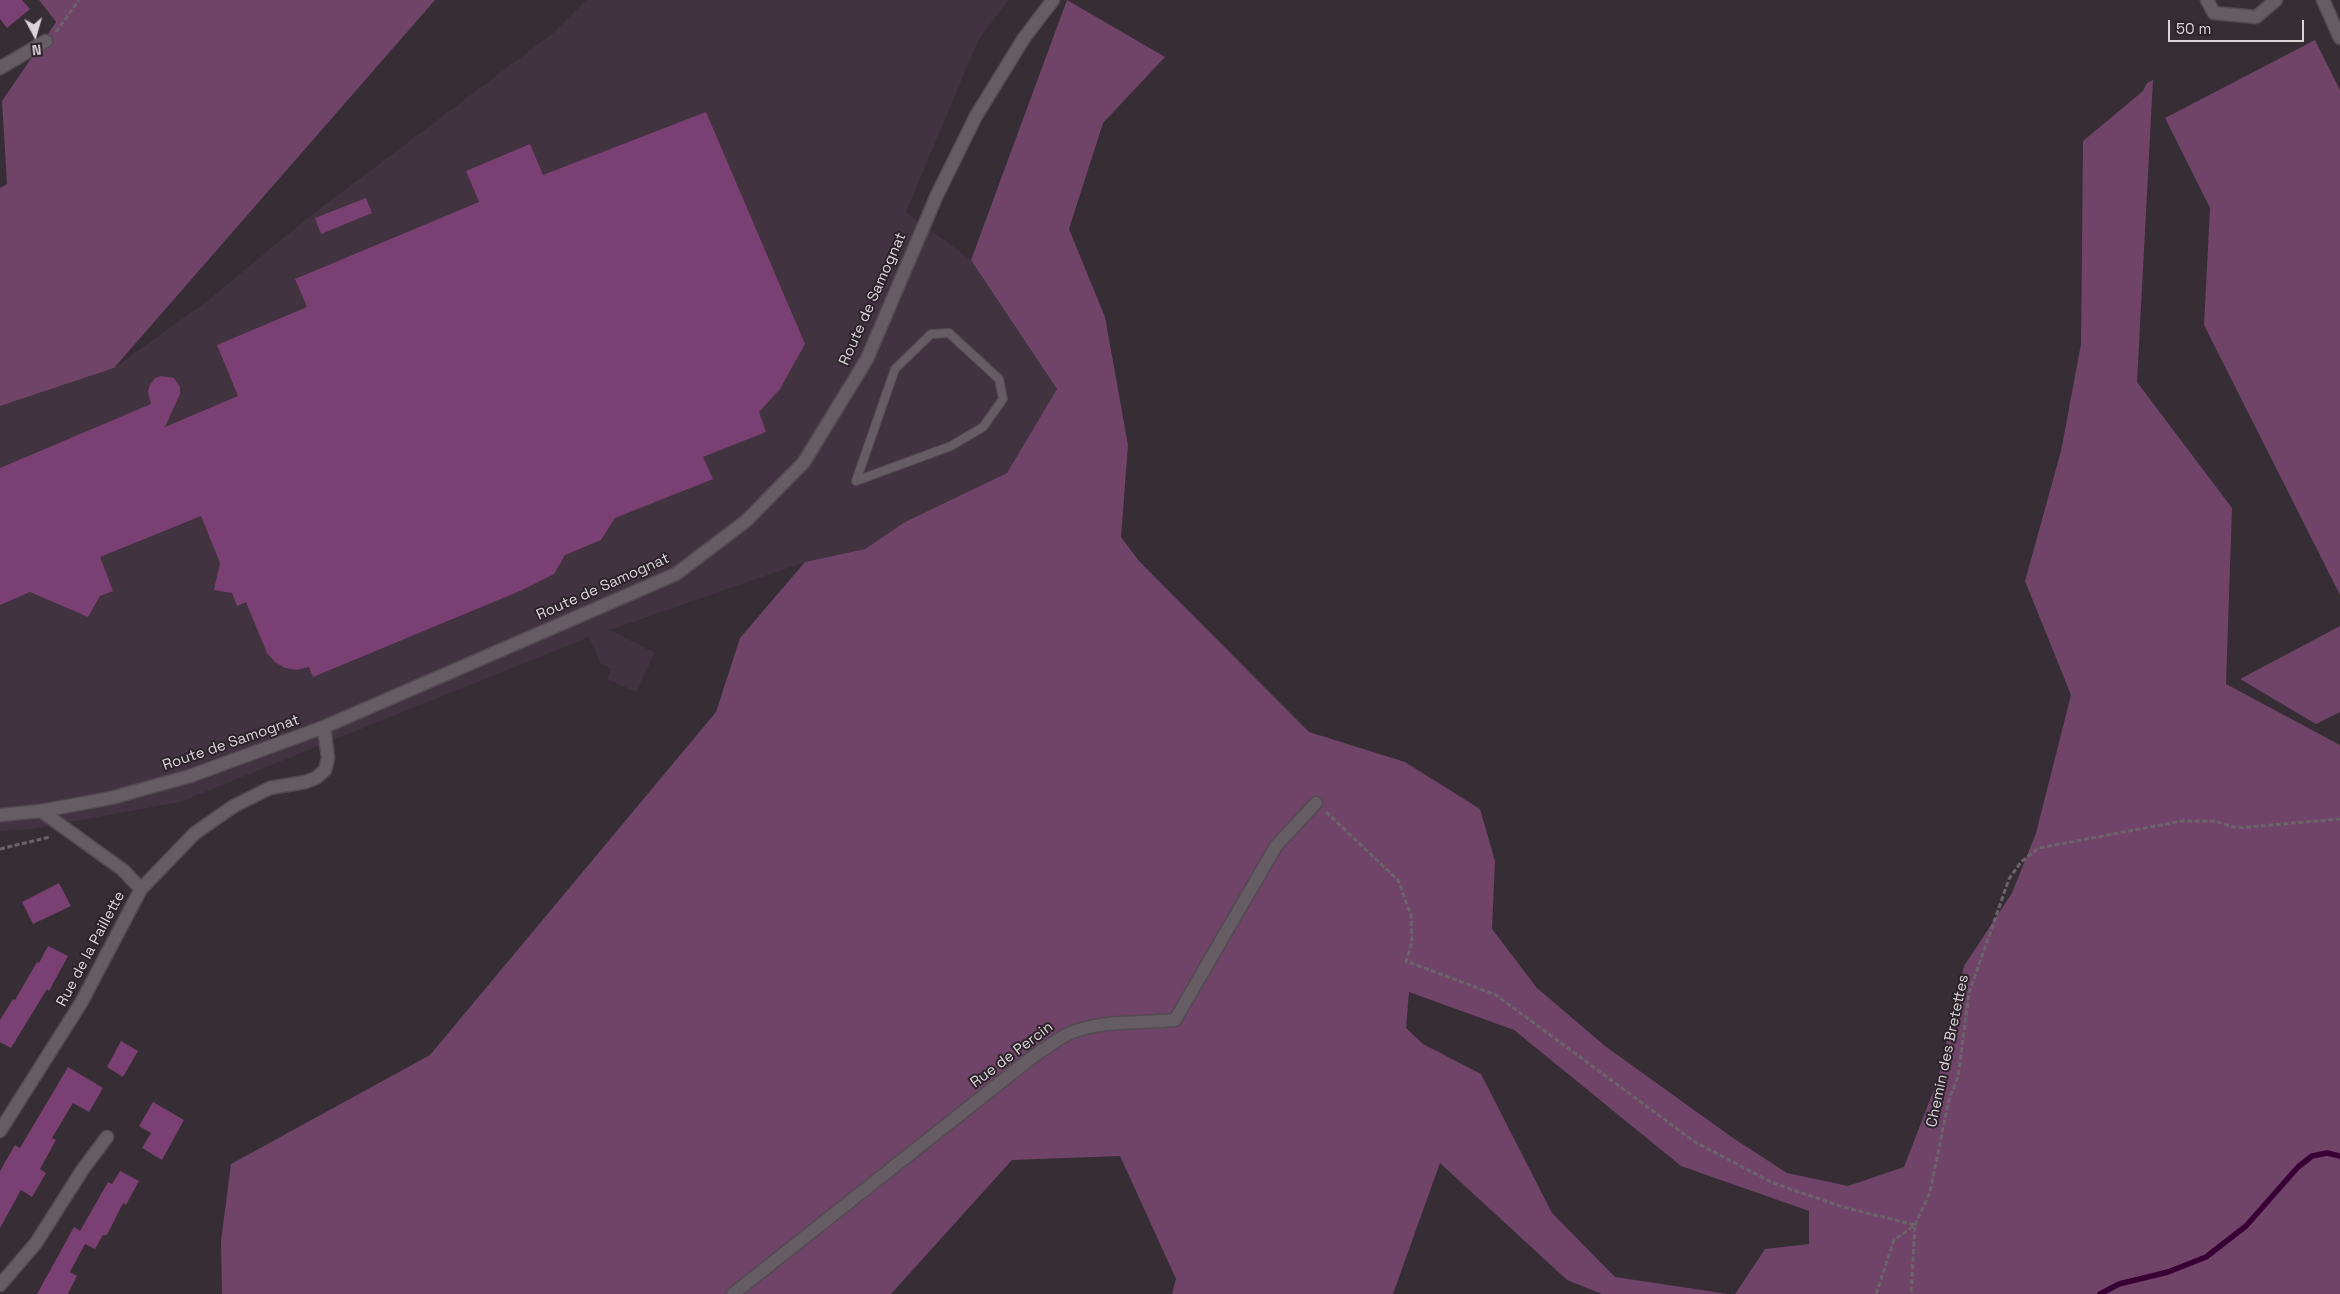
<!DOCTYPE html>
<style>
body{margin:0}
#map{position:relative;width:2340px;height:1294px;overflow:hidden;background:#362d35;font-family:"Space Grotesk",sans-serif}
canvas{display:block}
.north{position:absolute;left:10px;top:10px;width:50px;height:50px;-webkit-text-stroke:4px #2c232a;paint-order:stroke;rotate:174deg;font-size:14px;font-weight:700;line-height:20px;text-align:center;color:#dbd5da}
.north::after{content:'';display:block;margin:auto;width:18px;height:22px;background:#dbd5da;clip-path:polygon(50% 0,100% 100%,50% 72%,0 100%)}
.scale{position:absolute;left:2168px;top:20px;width:136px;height:22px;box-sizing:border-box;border:2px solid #dbd5da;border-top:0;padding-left:6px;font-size:15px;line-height:18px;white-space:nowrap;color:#dbd5da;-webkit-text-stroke:4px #2c232a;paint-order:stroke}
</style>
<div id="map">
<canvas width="2340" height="1294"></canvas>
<div class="north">N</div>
<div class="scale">50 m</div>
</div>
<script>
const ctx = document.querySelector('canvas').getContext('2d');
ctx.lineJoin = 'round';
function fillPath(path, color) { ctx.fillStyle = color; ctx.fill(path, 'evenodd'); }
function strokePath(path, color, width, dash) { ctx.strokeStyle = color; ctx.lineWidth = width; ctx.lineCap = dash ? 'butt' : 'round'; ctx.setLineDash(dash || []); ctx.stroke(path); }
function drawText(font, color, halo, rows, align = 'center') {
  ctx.font = font + ' "Space Grotesk",sans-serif'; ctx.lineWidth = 4; ctx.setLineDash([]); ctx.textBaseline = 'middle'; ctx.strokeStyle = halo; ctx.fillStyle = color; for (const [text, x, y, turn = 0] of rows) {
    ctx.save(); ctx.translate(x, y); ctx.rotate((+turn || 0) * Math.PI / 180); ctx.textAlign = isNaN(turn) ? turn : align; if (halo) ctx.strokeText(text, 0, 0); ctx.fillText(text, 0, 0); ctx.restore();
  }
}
fillPath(new Path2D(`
 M586 0H1008L978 41 906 212 971 260 1057 389 1007 473 905 522 865 549 805 562 610 630 655 653 636 692 607 679 611 669 601 664 589 637 180 802 33 829 0 831V406L114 368 206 302 310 216 553 33Z`), '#423340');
fillPath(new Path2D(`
 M39 0H435L114 368 0 406V188L7 184 2 101 56 22Z
 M1067 0 1165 57 1103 123 1069 229 1105 317 1128 445 1121 537 1139 561 1309 732 1405 762 1480 809 1495 861 1492 929 1537 988 1605 1046 1733 1138 1787 1173 1848 1186 1904 1167 1938 1079 1964 966 2012 893 2036 833 2071 695 2025 581 2061 451 2081 344 2083 141 2143 91 2147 83 2153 80 2137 382 2232 508 2226 684 2340 745V1294H1735L1765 1249 1809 1244V1211L1681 1166 1514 1030 1409 992 1406 1028 1423 1044 1481 1074 1552 1213 1615 1277 1728 1294H1602L1567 1280 1440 1163 1393 1294H1172L1176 1279 1120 1156 1012 1160 891 1294H222L221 1241 231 1164 430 1055 716 712 740 638 805 562 865 549 905 522 1007 473 1057 389 971 260Z
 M2315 40 2340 90V595L2204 325 2210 208 2165 118Z
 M2340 626V712L2316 724 2240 679Z`), '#704369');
strokePath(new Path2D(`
 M2100 1294 2119 1284 2168 1272 2206 1257 2246 1226 2298 1167 2312 1156 2327 1153 2340 1156`), '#380034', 5.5);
fillPath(new Path2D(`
 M0 0H22L30 9 7 28 0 19Z
 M706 112 805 344 780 389 759 412 766 432 703 457 713 479 615 518 601 540 565 555 554 574 520 591 313 677 309 667 297 670 285 668 275 662 267 653 246 602 237 606 232 593 214 590 220 563 201 516 100 557 113 591 100 596 88 617 30 592 0 605V468L151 404 148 391 150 385 155 378 161 376 174 378 180 387V394L165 427 238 396 217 345 307 307 295 279 479 202 466 171 530 144 543 175Z
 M366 198 372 213 321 234 315 218Z
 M59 883 71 906 33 924 22 902Z
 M48 946 68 956 49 991 47 989 11 1048 0 1042V1020L13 999 15 1000 37 962 39 963Z
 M121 1041 138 1051 123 1077 107 1067Z
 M68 1067 103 1088 89 1112 73 1103 52 1138 56 1140 40 1169 46 1173 32 1197 21 1190 0 1228V1171L15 1145 20 1148Z
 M153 1102 184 1120 162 1160 142 1148 151 1133 139 1126Z
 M120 1171 139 1181 126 1205 123 1203 107 1235H103L95 1249 85 1244 70 1272 77 1276 68 1294H37L74 1227 80 1231 108 1182 112 1184Z`), '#7a3f73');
const lane = new Path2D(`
 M949 333 999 379 1003 399 983 427 951 446 856 481 895 369 931 334Z`);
const street = new Path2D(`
 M2207 0 2214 13 2256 17 2276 0
 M0 68 46 41
 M41 811 123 870 141 889
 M0 1131 81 1003 141 889 195 833 234 806 270 788 305 782 316 778 325 770 328 758 324 727
 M0 1285 36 1243 83 1169 107 1137
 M733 1294 1035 1055C1045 1049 1056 1040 1068 1034 1102 1019 1138 1024 1175 1020L1276 846 1316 803`);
const secondary = new Path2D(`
 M2323 0 2340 38
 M0 815 41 811 111 798 190 776 324 727 676 574 746 521 804 462 867 359 937 195 976 116 1024 38 1053 0`);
strokePath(lane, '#534b51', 10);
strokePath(street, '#534b51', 15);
strokePath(secondary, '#534b51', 15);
strokePath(new Path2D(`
 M56 32 79 0
 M1326 812 1398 880 1411 915 1412 942 1406 961 1496 995 1695 1142 1773 1183 1843 1207 1915 1225 1911 1294
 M0 849 50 837
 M1876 1294 1894 1240 1915 1225 1930 1192 1949 1099 1958 1077 1969 993 2009 879 2021 862 2039 848 2182 821H2214L2237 828 2340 819`), '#6b636a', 3, [5, 2.5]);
strokePath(lane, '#665c64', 8);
strokePath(street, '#665c64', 12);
strokePath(secondary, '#665c64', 12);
drawText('15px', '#dbd5da', '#2c232a', [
 ["Route de Samognat",873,299,-66],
 ["Route de Samognat",603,587,-24],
 ["Route de Samognat",231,743,-19],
 ["Rue de la Paillette",91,949,-62],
 ["Chemin des Bretettes",1948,1051,-78],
 ["Rue de Percin",1012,1055,-37]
]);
</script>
